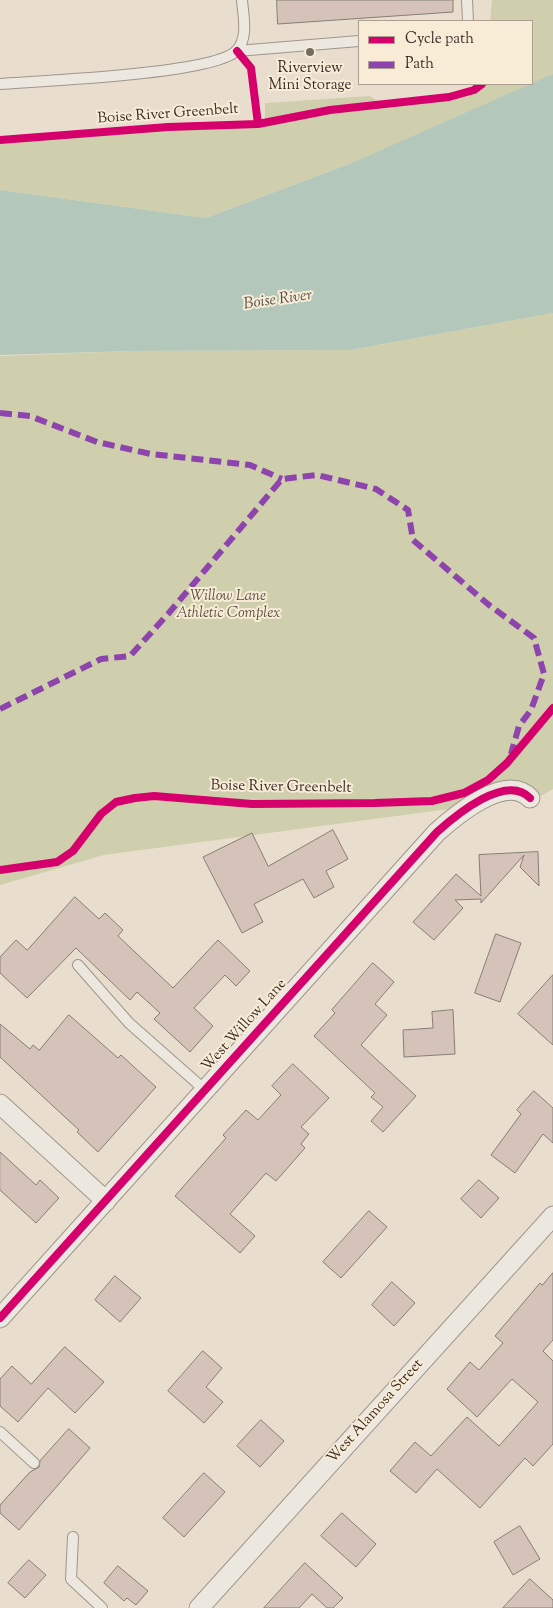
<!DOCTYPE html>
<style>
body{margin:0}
#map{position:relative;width:553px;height:1608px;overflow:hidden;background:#e9decd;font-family:"Sorts Mill Goudy",serif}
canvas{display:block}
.legend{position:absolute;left:358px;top:20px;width:175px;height:65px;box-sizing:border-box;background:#f8ecd7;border:1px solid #ac9f91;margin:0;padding:6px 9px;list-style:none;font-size:15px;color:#392c27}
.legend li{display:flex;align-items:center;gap:10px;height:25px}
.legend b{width:25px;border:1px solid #ac9f91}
</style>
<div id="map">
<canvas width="553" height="1608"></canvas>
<ul class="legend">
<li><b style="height:6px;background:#d6006c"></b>Cycle path</li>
<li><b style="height:6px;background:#8e44ad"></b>Path</li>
</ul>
</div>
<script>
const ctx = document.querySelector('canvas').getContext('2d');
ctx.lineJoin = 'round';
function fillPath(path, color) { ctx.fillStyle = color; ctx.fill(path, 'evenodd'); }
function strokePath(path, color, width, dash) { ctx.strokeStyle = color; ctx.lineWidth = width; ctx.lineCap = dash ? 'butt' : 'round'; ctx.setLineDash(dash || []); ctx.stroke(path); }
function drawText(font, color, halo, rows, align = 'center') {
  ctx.font = font + ' "Sorts Mill Goudy",serif'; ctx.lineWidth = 4; ctx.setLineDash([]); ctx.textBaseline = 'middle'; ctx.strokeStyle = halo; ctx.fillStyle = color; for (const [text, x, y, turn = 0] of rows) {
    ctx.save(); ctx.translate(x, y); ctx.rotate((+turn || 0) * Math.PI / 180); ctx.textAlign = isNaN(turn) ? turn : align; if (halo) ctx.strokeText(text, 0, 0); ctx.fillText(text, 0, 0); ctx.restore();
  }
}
fillPath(new Path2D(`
 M492 0H553V74L532 84V21H490Z
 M482 84H531L349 164 206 218 0 190V140L168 127 258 124 265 122V103L370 96 382 104 461 95Z
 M553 313V789L539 797 104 855 0 885V356L130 351 350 350Z`), '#d0cfad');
fillPath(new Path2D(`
 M553 74V313L350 350 130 351 0 355V190L206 218 349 164Z`), '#b3c8ba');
const building = new Path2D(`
 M277 0H453V12L278 24Z
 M333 830 348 859 326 871 334 887 314 898 303 879 254 904 263 922 242 933 203 857 252 833 268 866Z
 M538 852 539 886 520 867 524 855 481 903V899L455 900 463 908 434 940 413 922 456 874 481 896 479 855Z
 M75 897 99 919 105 913 123 930 118 936 173 988 218 940 250 971 236 986 225 975 194 1008 213 1026 190 1052 154 1019 160 1013 137 992 130 1000 76 948 27 998 0 973V957L16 940 27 950Z
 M496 934 521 943 500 1002 475 993Z
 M373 963 394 982 375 1004 387 1015 361 1045 416 1096 383 1132 371 1121 383 1107 371 1097 375 1093 314 1036 335 1013 332 1010Z
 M553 975V1045L518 1014Z
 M453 1010 455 1054 404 1057 403 1030 433 1028 432 1012Z
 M69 1015 118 1058 121 1055 156 1087 98 1152 77 1132 79 1130 0 1057V1024L30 1049 33 1045 39 1050Z
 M293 1064 329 1098 301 1127 309 1134 301 1144 305 1148 276 1181 266 1173 230 1214 255 1236 240 1253 175 1196 226 1138 223 1135 246 1110 258 1120 281 1095 272 1086Z
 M534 1091 553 1108V1143L543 1134 515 1173 491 1155 521 1114 517 1110Z
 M0 1152 36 1185 40 1180 59 1198 36 1223 0 1190Z
 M479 1180 499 1198 481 1218 461 1199Z
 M369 1211 387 1227 341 1278 323 1262Z
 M553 1273V1340L543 1351 553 1361V1444L533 1466 525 1458 480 1508 437 1469 416 1493 390 1471 415 1442 431 1456 467 1417 499 1446 538 1402 512 1379 477 1417 447 1389 470 1362 479 1370 503 1343 495 1336 540 1283 542 1285Z
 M115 1276 141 1298 120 1322 95 1300Z
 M392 1282 415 1303 394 1326 372 1305Z
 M65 1347 104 1382 75 1413 48 1388 18 1422 0 1406V1379L12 1366 31 1384Z
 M203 1351 222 1368 206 1387 223 1402 204 1423 168 1391Z
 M261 1420 284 1441 260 1467 237 1446Z
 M69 1429 90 1448 19 1530 0 1513V1505L30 1472 39 1467 40 1461Z
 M204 1473 225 1492 184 1537 163 1518Z
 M342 1513 376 1544 356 1567 321 1536Z
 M520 1526 540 1559 513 1575 494 1542Z
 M29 1560 46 1575 25 1598 8 1583Z
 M305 1563 343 1598 333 1608H327L312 1594 299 1608H264Z
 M118 1566 148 1591 136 1605 127 1598 124 1601 104 1583Z
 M530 1579 553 1600V1608H503Z`);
fillPath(building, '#d5c2b9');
strokePath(building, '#857e75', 1);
const lane = new Path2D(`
 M467 0 468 21
 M237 51 359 41
 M0 84C41 81 213 74 236 51 249 39 243 15 242 0
 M78 965 129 1023 205 1090
 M0 1432 34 1463
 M73 1537 71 1579 102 1608`);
const street = new Path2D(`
 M0 1104 106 1201
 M0 1318 437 832C456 815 506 773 530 798
 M199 1608 553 1216`);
strokePath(lane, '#9e968c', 12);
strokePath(street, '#9e968c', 21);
strokePath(lane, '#ece7df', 10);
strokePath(street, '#ece7df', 19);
strokePath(new Path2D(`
 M0 413 30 416 97 442 151 454 250 465 282 479
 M0 709 101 659 130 656 168 614 282 479 317 475 376 489 408 510 413 540 489 605 534 638 544 674 531 710 519 726 511 754`), '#8e44ad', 6, [12, 6]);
strokePath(new Path2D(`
 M237 51 251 68 258 124
 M0 140 168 127 258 124 330 110 449 97 474 90 482 84
 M0 870 57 862 73 851 101 814 116 802 135 798 154 796 252 804 375 803 432 801 464 793 488 780 507 763 553 708
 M0 1318 437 832C456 815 506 773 530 798`), '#d6006c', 8);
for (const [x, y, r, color] of [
 [310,52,5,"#776a61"]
]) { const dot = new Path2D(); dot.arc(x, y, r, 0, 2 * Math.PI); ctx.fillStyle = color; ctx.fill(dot); strokePath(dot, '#f8ecd7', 2); }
drawText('15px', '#392c27', '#f8ecd7', [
 ["Riverview",310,69],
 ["Mini Storage",310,86]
]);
drawText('15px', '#392c27', '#f8ecd7', [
 ["Boise River Greenbelt",168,115,-4],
 ["Boise River Greenbelt",281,788,1],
 ["West Willow Lane",245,1026,-48],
 ["West Alamosa Street",376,1412,-48]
]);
drawText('italic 15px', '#5a5242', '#f8ecd7', [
 ["Willow Lane",228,597],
 ["Athletic Complex",228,614]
]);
drawText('italic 16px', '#52504a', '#f8ecd7', [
 ["Boise River",278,301,-8]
]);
</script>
